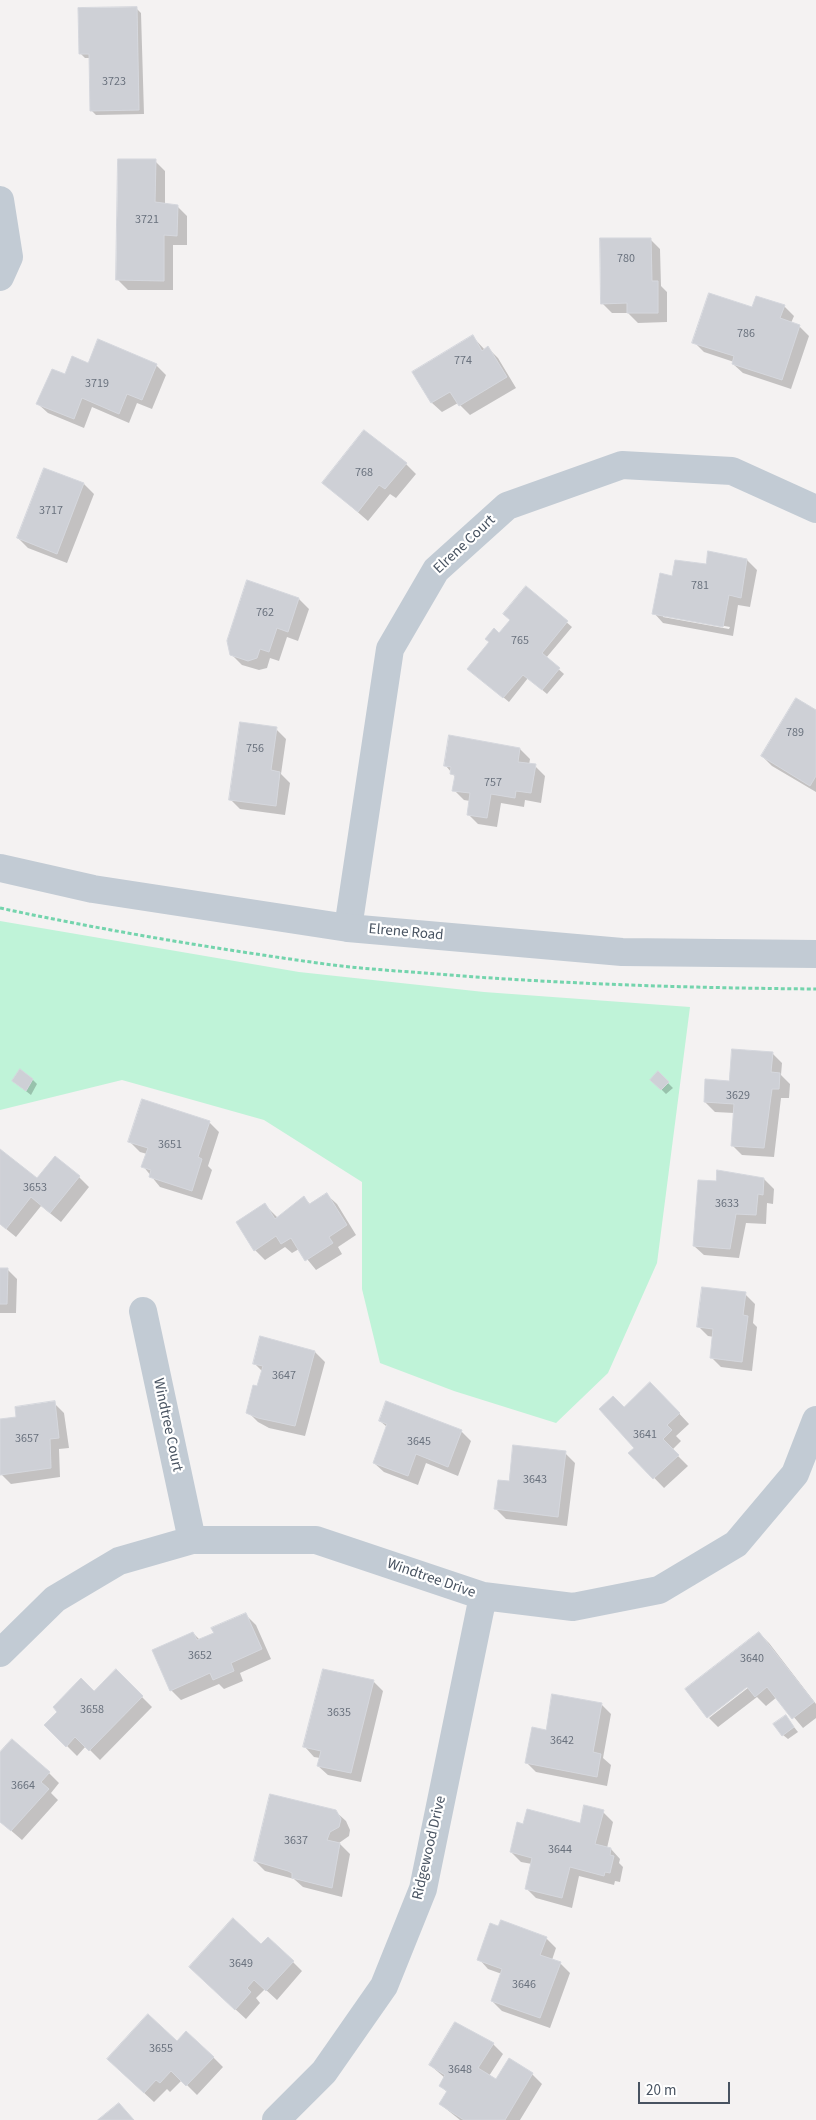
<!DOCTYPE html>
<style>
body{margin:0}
#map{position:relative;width:816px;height:2120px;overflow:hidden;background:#f4f2f2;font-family:"Source Sans 3",sans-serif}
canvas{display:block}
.scale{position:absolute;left:638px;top:2082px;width:92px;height:22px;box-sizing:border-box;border:2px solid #485361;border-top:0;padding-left:6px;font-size:15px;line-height:18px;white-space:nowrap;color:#485361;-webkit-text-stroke:4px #fff;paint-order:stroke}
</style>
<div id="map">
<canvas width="816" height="2120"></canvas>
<div class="scale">20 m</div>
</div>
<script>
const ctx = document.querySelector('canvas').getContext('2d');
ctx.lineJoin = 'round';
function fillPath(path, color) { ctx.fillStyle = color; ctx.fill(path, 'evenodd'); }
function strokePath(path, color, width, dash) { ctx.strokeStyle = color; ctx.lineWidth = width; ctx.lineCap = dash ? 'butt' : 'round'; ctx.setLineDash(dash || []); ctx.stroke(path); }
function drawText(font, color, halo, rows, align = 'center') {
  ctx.font = font + ' "Source Sans 3",sans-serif'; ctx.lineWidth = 4.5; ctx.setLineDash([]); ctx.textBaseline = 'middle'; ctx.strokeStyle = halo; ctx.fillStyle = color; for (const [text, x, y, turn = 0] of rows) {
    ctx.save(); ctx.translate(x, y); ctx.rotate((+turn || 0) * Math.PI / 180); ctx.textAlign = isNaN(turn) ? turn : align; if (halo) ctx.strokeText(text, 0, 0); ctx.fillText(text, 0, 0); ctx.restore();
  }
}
fillPath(new Path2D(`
 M0 921 299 972 484 992 690 1007 657 1263 608 1373 556 1423 454 1391 380 1363 362 1289V1182L264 1120 122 1080 0 1110Z`), '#bff3d8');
fillPath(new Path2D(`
 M136 8 141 13 144 114 96 115 91 110 90 58H85L80 53Z
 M155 161 165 171V205L177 206 187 216V245H173V290H128L118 280Z
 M650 239 660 249 661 286 667 292V322L638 323 628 313H612L602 303Z
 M784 306 794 316 791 323 799 326 809 336 791 389 743 373 733 364 734 362 704 352 694 342 753 309Z
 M473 337 485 350 488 348 498 358 516 388 470 415 458 403 442 412 432 403 414 372Z
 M89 364 156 365 166 375 152 409 137 403 129 423 92 407 84 428 48 413 38 404 66 376Z
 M406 464 416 474 396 498 390 494 368 521 324 483Z
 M45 470 84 484 94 494 67 563 28 548 18 538Z
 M747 560 757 570 750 607 738 605 733 636 663 623 654 613 673 577 707 565ZM663 615 730 627 729 629 663 617Z
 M248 582 299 599 309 609 298 641 287 637 279 661 270 658 267 668 259 670 242 665 231 654Z
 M526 587 572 627 546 658 564 674 547 694 528 678 509 702 474 673 499 634 511 620Z
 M816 712V792L772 766 762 756Z
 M276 729 286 739 281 774 290 783 285 815 240 809 230 799Z
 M520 749 530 759 529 765 535 766 545 776 541 803 525 800 524 807 501 803 497 827 478 824 468 814 470 801 464 800 454 790 456 778 446 766Z
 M772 1053 782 1063 781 1075 790 1084 789 1098H781L774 1157 742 1155 732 1145 734 1113 715 1112 705 1102Z
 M658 1073 673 1088 666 1094 652 1080Z
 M33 1080 37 1084 31 1095 13 1081Z
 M209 1122 219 1132 208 1166 212 1170 202 1200 160 1187 143 1166 147 1154 140 1152 130 1142Z
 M0 1151 37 1180 79 1177 89 1187 61 1222 41 1206 16 1237 0 1224Z
 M764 1179 774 1189 773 1204 767 1203 766 1224 746 1223 739 1258 704 1255 694 1246 718 1183Z
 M327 1195 337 1204 356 1235 338 1247 342 1254 316 1270 299 1249 292 1253 285 1247 265 1260 255 1250 265 1205 278 1218 304 1198 311 1205Z
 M0 1269H7L17 1279 16 1313H0Z
 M745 1294 755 1304 753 1323 757 1327 752 1371 721 1367 711 1357 714 1337 708 1336 698 1326Z
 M315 1352 325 1362 305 1436 269 1428 258 1422 248 1412 263 1372 254 1363Z
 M660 1393 689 1424 676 1436 681 1441 672 1450 688 1466 664 1488 630 1453 636 1448 624 1409Z
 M54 1403 64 1413 69 1448 59 1449 60 1477 11 1484 1 1474 0 1420 17 1418Z
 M380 1421 461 1431 471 1441 458 1476 426 1463 418 1485 384 1472 374 1463 387 1427Z
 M565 1453 575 1463 567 1526 506 1519 496 1509Z
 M246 1615 256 1625 271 1659 240 1673 243 1681 224 1689 219 1684 181 1700 171 1690 193 1633 200 1640Z
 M759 1633 769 1643 816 1704V1718L803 1728 777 1697 766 1706 757 1697 718 1727 709 1718 753 1684Z
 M116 1671 152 1707 100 1760 86 1746 77 1756 46 1725 94 1693Z
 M373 1681 383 1691 361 1782 328 1775 318 1766 320 1758 314 1757 305 1747Z
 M601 1704 611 1714 603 1758 611 1765 607 1786 536 1772 526 1762 547 1731Z
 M790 1722 798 1732 788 1739 783 1735Z
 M0 1754 49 1773 59 1783 51 1793 58 1800 22 1840 0 1821Z
 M335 1811 346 1821 350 1830 349 1836 339 1843 350 1854 342 1897 303 1887 294 1879 265 1871 255 1861Z
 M603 1812 613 1822 607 1848 611 1849 620 1859 619 1863 623 1867 620 1882 615 1881 614 1885 579 1876 572 1908 536 1898 526 1888 532 1864 521 1862 511 1852 524 1825H581Z
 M546 1938 556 1948 552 1960 560 1963 570 1973 550 2028 502 2011 492 2001 502 1974 488 1969 479 1959Z
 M262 1945 293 1962 302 1971 277 2000 265 1989 256 1998 260 2003 246 2019 200 1977Z
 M177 2043 213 2057 223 2067 197 2095 182 2080 170 2092 167 2089 154 2102 118 2069Z
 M493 2044 503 2054 489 2076 497 2081 532 2074 542 2084 520 2120H460L440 2104 447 2092 440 2085 445 2078 430 2065Z`), '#0003');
const building = new Path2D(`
 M137 7 139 110 90 111 89 54H79L78 8Z
 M118 159H156L155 202 178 205 177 236 164 235V281L116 280Z
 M600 238H651L652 281H658V313H627V303L601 304Z
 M709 293 752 307 756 296 785 305 780 318 800 325 782 380 732 364 734 356 692 343Z
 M473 335 482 351 488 346 507 377 459 406 450 392 431 403 412 372Z
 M98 339 157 364 142 400 127 394 119 414 82 398 74 419 36 404 52 369 65 374 72 356 88 363Z
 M364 430 407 463 385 489 379 485 358 512 322 483Z
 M44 468 84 483 57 554 17 538Z
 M708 551 747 559 741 598 729 595 723 627 652 614 660 573 672 576 675 560 706 564Z
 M247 580 299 598 288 632 277 628 269 652 260 649 257 658 248 661 230 655 227 641Z
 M526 586 568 621 542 653 560 668 542 690 523 675 503 698 467 669 489 642 485 639 494 628 499 633 510 620 503 614Z
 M796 698 816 710V776L810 786 761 756Z
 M240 722 277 727 271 770 280 772 276 806 229 800Z
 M449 735 520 748 518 762 536 764 531 793 516 791 515 798 491 794 487 818 467 815 470 793 452 791 455 775 450 774 451 767 444 766Z
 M732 1049 773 1052 771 1072 780 1073 779 1089H772L764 1148 731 1146 734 1104 704 1102 705 1079 729 1081Z
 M20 1069 33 1079 26 1091 12 1081Z
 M658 1071 669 1082 661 1090 650 1080Z
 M142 1099 210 1121 198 1157 202 1159 192 1191 149 1177 151 1170 141 1167 148 1148 128 1142Z
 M0 1149 37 1178 55 1156 80 1176 50 1213 31 1197 6 1229 0 1224Z
 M717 1170 764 1178 763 1195 758 1194 756 1215 736 1214 730 1249 693 1246 698 1180 716 1181Z
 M327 1193 347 1225 329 1237 333 1243 305 1261 291 1238 281 1244 276 1236 254 1251 236 1222 265 1203 275 1219 304 1196 309 1204Z
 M0 1268H8L7 1304H0Z
 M702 1287 746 1292 743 1315 748 1316 742 1362 710 1358 713 1329 697 1327Z
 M260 1336 315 1351 295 1426 258 1418 246 1413 253 1385 257 1386 263 1366 253 1364Z
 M650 1382 680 1413 667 1425 672 1430 663 1439 679 1455 653 1479 628 1453 634 1448 599 1409 613 1396 624 1407Z
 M55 1401 59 1438 50 1439 51 1468 0 1475V1419L16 1417 15 1407Z
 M386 1401 462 1430 448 1467 416 1454 408 1476 373 1463 387 1424 379 1421Z
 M513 1445 566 1451 558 1517 494 1509 498 1480 509 1481Z
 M246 1613 262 1649 231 1663 234 1671 213 1680 210 1673 170 1691 152 1650 193 1632 197 1640 214 1633 211 1628Z
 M759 1632 814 1702 792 1719 767 1687 755 1697 747 1687 707 1718 685 1689Z
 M116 1669 143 1696 89 1751 75 1737 66 1747 44 1725 57 1712 53 1707 81 1678 94 1691Z
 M323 1669 374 1680 351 1773 317 1766 321 1751 303 1747Z
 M552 1694 602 1703 593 1752 601 1754 597 1777 525 1763 532 1727 546 1730Z
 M786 1715 794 1727 782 1736 773 1724Z
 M12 1739 50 1772 41 1782 49 1789 11 1831 0 1822V1752Z
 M270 1794 336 1810 341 1819 339 1827 330 1832 327 1840 340 1843 332 1888 292 1878V1873L288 1871 254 1861Z
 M584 1805 604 1810 595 1844 611 1848 610 1855 614 1856 610 1873 605 1872 604 1876 570 1867 562 1898 525 1889 532 1858 510 1852 517 1822 523 1824 527 1809 580 1823Z
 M233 1918 261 1944 268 1937 294 1961 266 1991 254 1980 247 1988 251 1992 235 2010 189 1967Z
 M501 1920 547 1937 540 1955 561 1962 540 2018 491 2001 502 1969 477 1960 490 1923 498 1926Z
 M148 2014 177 2041 186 2031 214 2057 186 2086 171 2071 160 2083 156 2080 144 2093 107 2059Z
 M455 2022 494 2043 478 2068 496 2079 509 2058 533 2073 505 2120H464L439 2104 447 2091 439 2086 445 2075 429 2065Z
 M119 2103 134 2120H98Z`);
fillPath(building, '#ced0d6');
strokePath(building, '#d5d7dd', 1);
strokePath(new Path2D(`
 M0 908C107 931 217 949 325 964 362 969 400 971 436 974 563 984 689 988 816 989`), '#74d4ad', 3, [4, 2.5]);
strokePath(new Path2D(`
 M0 200 9 257 0 277
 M348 928 390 649 436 570 507 506 622 465 732 471 816 509
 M143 1311 192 1540
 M0 1653 55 1599 119 1561 192 1540H316L483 1596 573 1607 659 1590 736 1544 795 1474 816 1420
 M276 2120 324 2072 384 1986 423 1889 483 1596`), '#c2cbd4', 28);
strokePath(new Path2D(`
 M0 868 93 889 348 928 622 952 816 954`), '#c2cbd4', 28);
drawText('12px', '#6a727e', null, [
 ["3723",114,82],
 ["3721",147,220],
 ["780",626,259],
 ["786",746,334],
 ["774",463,361],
 ["3719",97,384],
 ["768",364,473],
 ["3717",51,511],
 ["781",700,586],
 ["762",265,613],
 ["765",520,641],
 ["789",795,733],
 ["756",255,749],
 ["757",493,783],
 ["3629",738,1096],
 ["3651",170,1145],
 ["3653",35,1188],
 ["3633",727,1204],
 ["3647",284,1376],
 ["3641",645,1435],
 ["3657",27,1439],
 ["3645",419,1442],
 ["3643",535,1480],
 ["3652",200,1656],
 ["3640",752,1659],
 ["3658",92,1710],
 ["3635",339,1713],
 ["3642",562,1741],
 ["3664",23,1786],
 ["3637",296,1841],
 ["3644",560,1850],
 ["3649",241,1964],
 ["3646",524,1985],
 ["3655",161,2049],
 ["3648",460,2070]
]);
drawText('15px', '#485361', '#fff', [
 ["Elrene Court",465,545,-43],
 ["Elrene Road",406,933,5],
 ["Windtree Court",167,1425,78],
 ["Windtree Drive",431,1579,19],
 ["Ridgewood Drive",430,1848,-77]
]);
</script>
